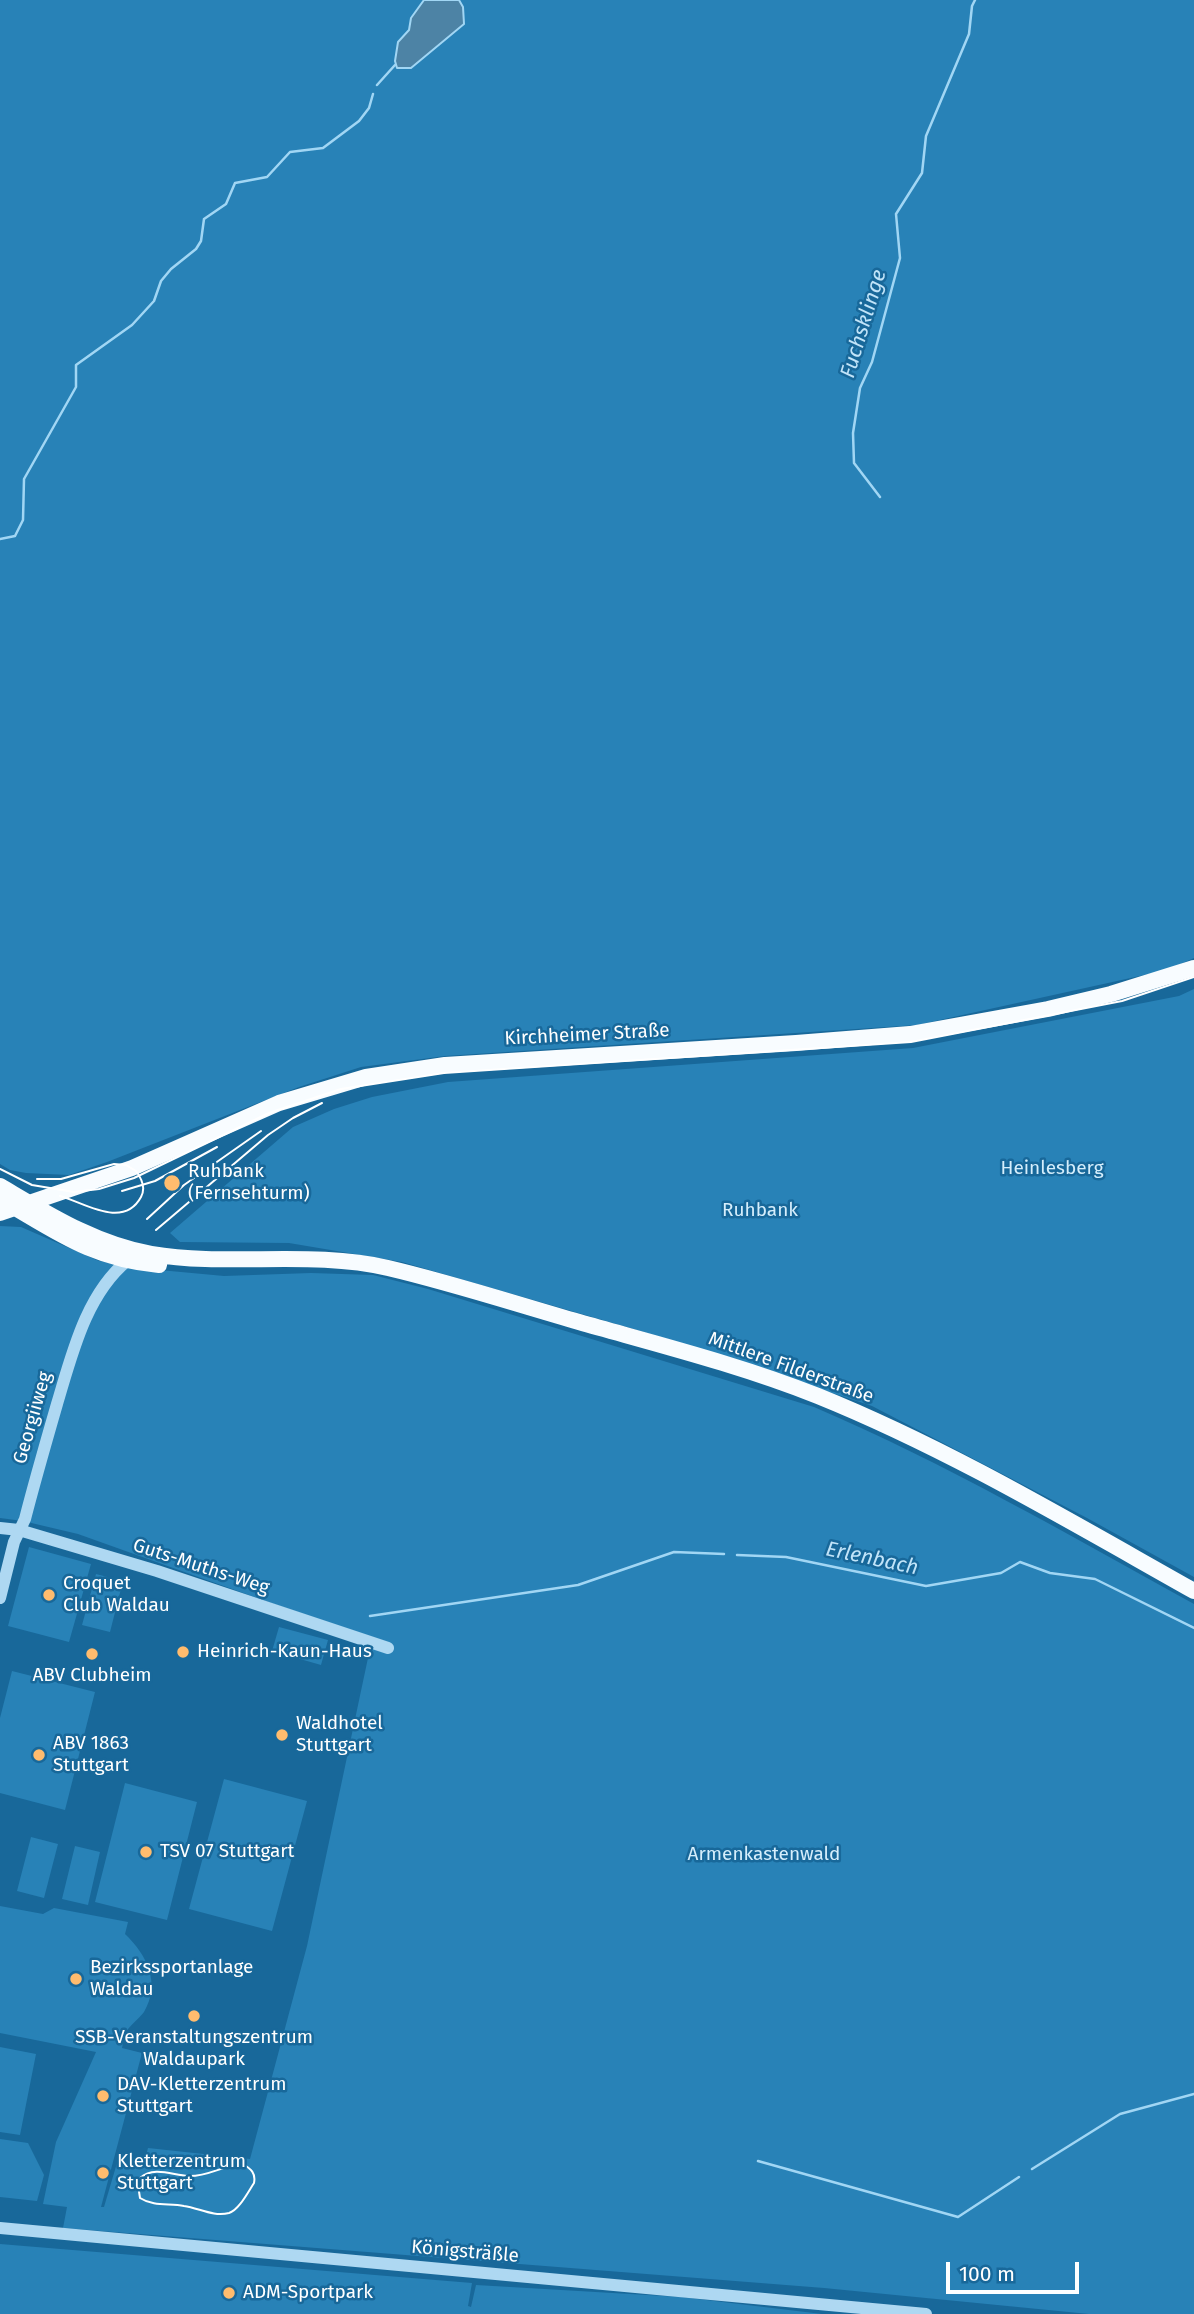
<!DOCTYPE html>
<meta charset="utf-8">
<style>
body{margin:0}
#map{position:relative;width:1194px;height:2314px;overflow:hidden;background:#18689a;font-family:"Fira Sans",sans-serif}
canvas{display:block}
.scale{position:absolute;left:946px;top:2262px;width:133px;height:32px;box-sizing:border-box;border:4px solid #fff;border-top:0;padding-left:9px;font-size:21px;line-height:24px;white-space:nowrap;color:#fff;-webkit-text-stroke:5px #18689a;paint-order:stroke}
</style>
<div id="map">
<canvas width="1194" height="2314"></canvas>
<div class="scale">100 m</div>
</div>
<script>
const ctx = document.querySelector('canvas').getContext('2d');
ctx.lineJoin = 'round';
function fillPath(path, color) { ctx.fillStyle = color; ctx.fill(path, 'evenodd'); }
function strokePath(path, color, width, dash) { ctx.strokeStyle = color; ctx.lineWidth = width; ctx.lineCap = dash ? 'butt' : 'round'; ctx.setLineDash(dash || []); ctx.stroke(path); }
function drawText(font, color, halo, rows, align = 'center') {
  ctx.font = font + ' "Fira Sans",sans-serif'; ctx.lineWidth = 5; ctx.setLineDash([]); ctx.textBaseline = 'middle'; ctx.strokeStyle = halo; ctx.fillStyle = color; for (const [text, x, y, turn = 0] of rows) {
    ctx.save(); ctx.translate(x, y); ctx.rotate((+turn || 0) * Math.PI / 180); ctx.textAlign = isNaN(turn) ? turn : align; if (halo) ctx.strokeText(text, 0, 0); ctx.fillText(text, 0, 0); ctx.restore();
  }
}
fillPath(new Path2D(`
 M0 0H424L411 18 409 30 398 42 395 61 397 68H411L464 25 463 7 459 0H1194V958L1167 970 917 1025 445 1056 361 1067 299 1087 107 1162 69 1175 26 1173 10 1170 0 1164Z
 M1194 989V1577L1087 1518 872 1406 644 1332 402 1262 289 1243 180 1242 170 1233 293 1127 334 1109 372 1097 448 1082 913 1048 1179 996Z
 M0 1226 21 1227 99 1261 138 1268 224 1276 311 1273 373 1275 428 1289 814 1407C945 1463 1069 1535 1194 1604V2314H1089L824 2288 63 2228 67 2207 43 2204 56 2142 96 2052 0 2033V1906L43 1914 54 1908 128 1922 125 1934C147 1955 161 1983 144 2012 139 2019 130 2025 126 2032 124 2037 123 2043 122 2048L142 2053 101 2207H104L117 2163 143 2168 148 2148 250 2159 307 1946 372 1639 78 1534 23 1521 0 1518Z
 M29 1547 91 1564 69 1642 8 1626Z
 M96 1574 123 1581 110 1632 82 1625Z
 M279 1627 328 1640 321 1665 272 1651Z
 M12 1671 95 1692 65 1810 0 1793V1718Z
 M224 1779 307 1801 272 1931 189 1909Z
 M125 1783 197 1802 167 1920 95 1902Z
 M31 1837 58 1844 44 1898 17 1891Z
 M75 1846 100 1852 88 1905 62 1899Z
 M0 2047 36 2054 20 2135 0 2132Z
 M0 2139 28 2143 44 2175 37 2201 0 2197Z
 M0 2244 472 2283 468 2306 471 2307 476 2285 681 2297 822 2314H0Z`), '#2882b7');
const water = new Path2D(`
 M424 0H459L463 7 464 24 411 68H397L395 61 398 42 409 30 411 18Z`);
fillPath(water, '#4d83a5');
strokePath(water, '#a1d6f4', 2);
strokePath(new Path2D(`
 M377 85 395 65
 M880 497 854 463 853 433 860 388 872 362 900 258 896 214 922 173 926 136 969 34 972 6 975 0
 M0 539 15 536 23 520 24 479 76 387V365L132 325 154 301 161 281 171 269 196 249 201 241 204 219 226 204 235 183 267 177 290 152 323 148 359 121 369 108 373 94
 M737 1555 786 1557 926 1586 1001 1573 1020 1562 1050 1573 1095 1579 1194 1628
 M370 1616 578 1585 674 1552 724 1554
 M758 2161 958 2217 1019 2177
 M1032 2169 1120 2114 1194 2094`), '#a1d6f4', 2.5);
strokePath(new Path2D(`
 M0 1528 19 1530 157 1571 388 1648
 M0 1598 14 1542 25 1519C35 1480 46 1442 57 1404 72 1354 86 1294 128 1260
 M0 2228 926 2314`), '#aed8f2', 12);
strokePath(new Path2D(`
 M0 1186C48 1214 95 1244 151 1254 229 1267 311 1250 388 1268 452 1283 516 1304 579 1322 660 1345 740 1365 818 1396 949 1449 1071 1522 1194 1591
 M0 1199C56 1231 91 1259 159 1265
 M0 1213 132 1168 279 1103 366 1077 445 1065 796 1043 910 1034 1048 1009 1111 994 1194 968`), '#f8fcff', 16);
strokePath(new Path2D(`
 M0 1169 32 1185 74 1192 99 1189 134 1178 269 1113 341 1089 444 1073 911 1042 1122 1001 1194 977
 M37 1179H61L114 1164 126 1165 136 1171C142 1179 146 1188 141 1197 123 1230 83 1202 60 1196
 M122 1191 155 1181 217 1147
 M147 1219 184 1185 261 1131
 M156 1230 268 1135 293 1118 322 1103
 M243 2164C251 2169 256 2173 254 2183 248 2192 239 2210 229 2213 213 2217 199 2208 184 2206 169 2203 154 2207 140 2198L138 2185 140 2178C154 2166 172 2175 188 2176 208 2177 223 2165 243 2164Z`), '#fff', 2);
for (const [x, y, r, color] of [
 [172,1183,9,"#ffbc6e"],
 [49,1595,7,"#ffbc6e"],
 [183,1652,7,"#ffbc6e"],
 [92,1654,7,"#ffbc6e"],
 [282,1735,7,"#ffbc6e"],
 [39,1755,7,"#ffbc6e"],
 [146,1852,7,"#ffbc6e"],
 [76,1979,7,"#ffbc6e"],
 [194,2016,7,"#ffbc6e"],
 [103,2096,7,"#ffbc6e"],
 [103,2173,7,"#ffbc6e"],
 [229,2293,7,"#ffbc6e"]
]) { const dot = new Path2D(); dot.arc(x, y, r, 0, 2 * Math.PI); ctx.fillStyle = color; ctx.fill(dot); strokePath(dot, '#18689a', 2.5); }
drawText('19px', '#fff', '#18689a', [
 ["Kirchheimer Straße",587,1035,-3],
 ["Mittlere Filderstraße",791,1368,20],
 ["Georgiiweg",33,1418,-74],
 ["Guts-Muths-Weg",201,1567,18],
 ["Königsträßle",465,2252,5]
]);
drawText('19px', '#d5eefc', '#18689a', [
 ["Heinlesberg",1052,1169],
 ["Ruhbank",760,1211],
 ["Armenkastenwald",764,1855]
]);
drawText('19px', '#fff', '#18689a', [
 ["Ruhbank",188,1172],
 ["(Fernsehturm)",188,1194],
 ["Croquet",63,1584],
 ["Club Waldau",63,1606],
 ["Heinrich-Kaun-Haus",197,1652],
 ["ABV Clubheim",92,1676,"center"],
 ["Waldhotel",296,1724],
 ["Stuttgart",296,1746],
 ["ABV 1863",53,1744],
 ["Stuttgart",53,1766],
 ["TSV 07 Stuttgart",160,1852],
 ["Bezirkssportanlage",90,1968],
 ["Waldau",90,1990],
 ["SSB-Veranstaltungszentrum",194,2038,"center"],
 ["Waldaupark",194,2060,"center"],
 ["DAV-Kletterzentrum",117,2085],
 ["Stuttgart",117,2107],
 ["Kletterzentrum",117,2162],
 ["Stuttgart",117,2184],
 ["ADM-Sportpark",243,2293]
], 'left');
drawText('italic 21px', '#c1e4f9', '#18689a', [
 ["Fuchsklinge",864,324,-73],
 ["Erlenbach",872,1559,12]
]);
</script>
